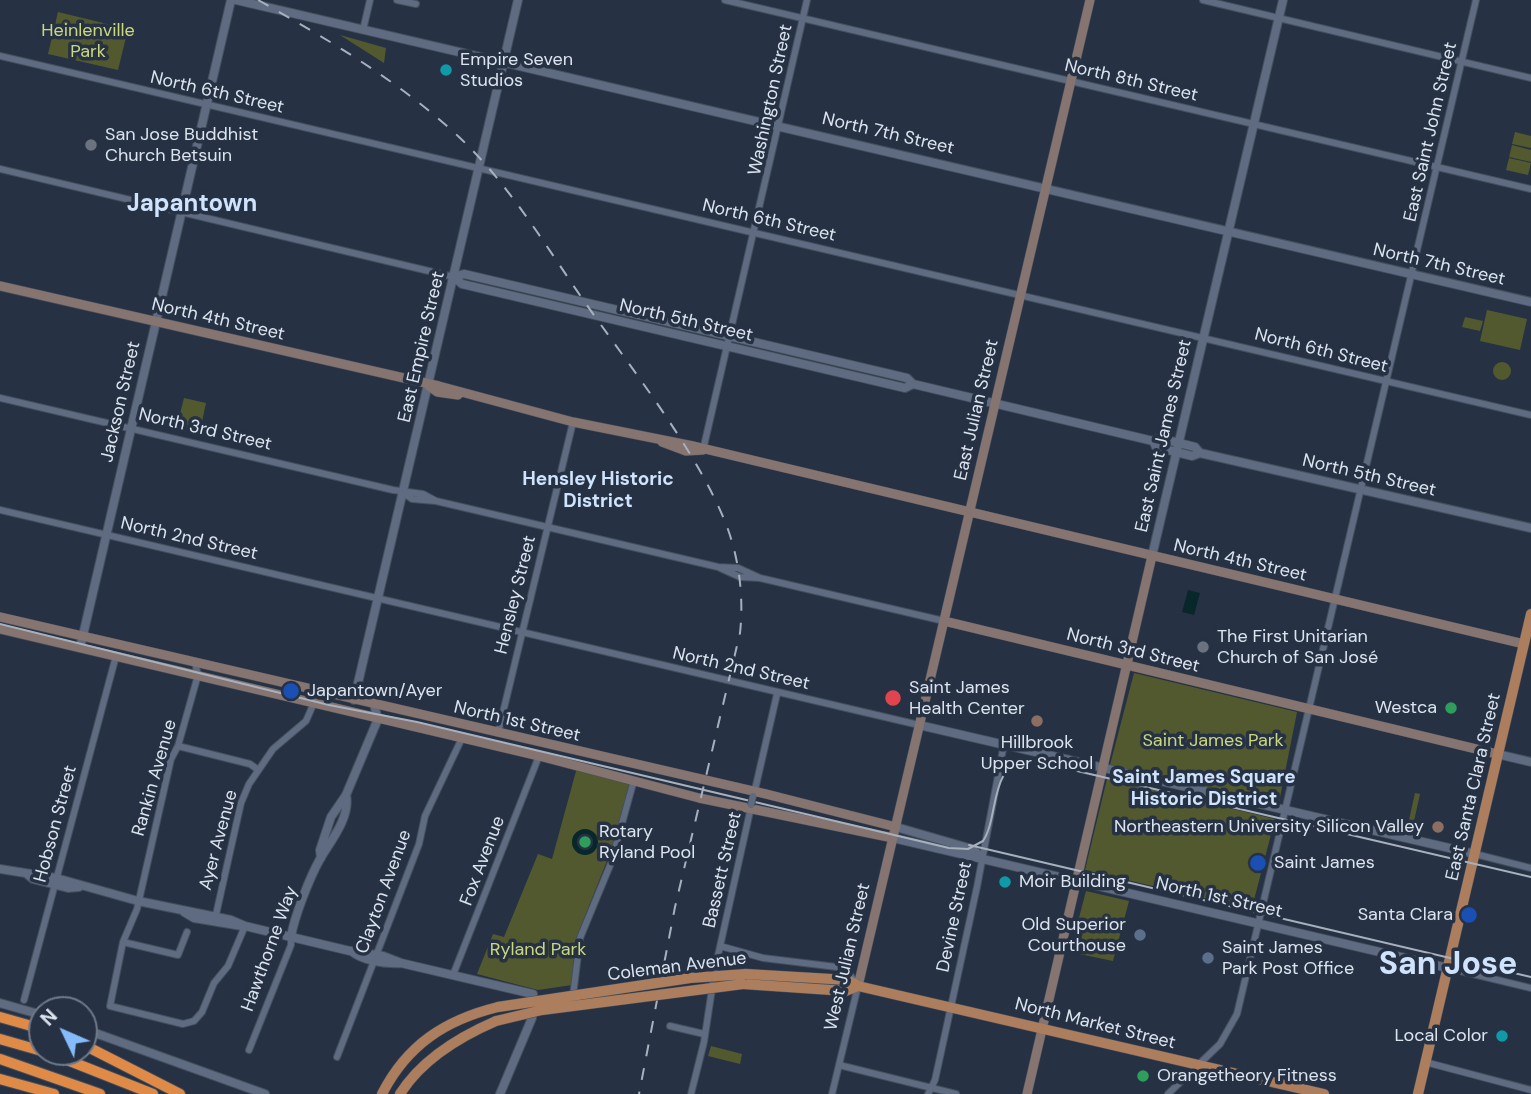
<!DOCTYPE html>
<meta charset="utf-8">
<style>
body{margin:0}
#map{position:relative;width:1531px;height:1094px;overflow:hidden;background:#263244;font-family:"DM Sans",sans-serif}
canvas{display:block}
.north{position:absolute;left:28px;top:996px;width:70px;height:70px;box-sizing:border-box;background:#263244;border:2px solid #6f7988;border-radius:50%;rotate:314deg;font-size:19px;font-weight:700;line-height:28px;text-align:center;color:#dce4ef}
.north::after{content:'';display:block;margin:auto;width:24px;height:32px;background:#86bbfb;clip-path:polygon(50% 0,100% 100%,50% 72%,0 100%)}
</style>
<div id="map">
<canvas width="1531" height="1094"></canvas>
<div class="north">N</div>
</div>
<script>
const ctx = document.querySelector('canvas').getContext('2d');
ctx.lineJoin = 'round';
function fillPath(path, color) { ctx.fillStyle = color; ctx.fill(path, 'evenodd'); }
function strokePath(path, color, width, dash) { ctx.strokeStyle = color; ctx.lineWidth = width; ctx.lineCap = dash ? 'butt' : 'round'; ctx.setLineDash(dash || []); ctx.stroke(path); }
function drawText(font, color, halo, rows, align = 'center') {
  ctx.font = font + ' "DM Sans",sans-serif'; ctx.lineWidth = 7; ctx.setLineDash([]); ctx.textBaseline = 'middle'; ctx.strokeStyle = halo; ctx.fillStyle = color; for (const [text, x, y, turn = 0] of rows) {
    ctx.save(); ctx.translate(x, y); ctx.rotate((+turn || 0) * Math.PI / 180); ctx.textAlign = isNaN(turn) ? turn : align; if (halo) ctx.strokeText(text, 0, 0); ctx.fillText(text, 0, 0); ctx.restore();
  }
}
fillPath(new Path2D(`
 M58 12 128 29 118 70 48 54Z
 M340 35 386 48 384 63Z
 M1515 132 1531 136V148L1512 144Z
 M1512 145 1531 150V162L1509 157Z
 M1509 158 1531 163 1528 175 1506 170Z
 M1487 310 1527 319 1520 350 1480 341Z
 M1465 317 1483 321 1480 331 1462 327Z
 M1493 371a9 9 0 1 1 18 0a9 9 0 1 1-18 0Z
 M184 398 206 403 200 431 177 426Z
 M1134 673 1297 712 1279 802 1211 790 1110 765Z
 M578 764 631 778 614 843 575 941 572 985 538 990 477 974 493 934 504 937 538 854 552 859Z
 M1107 779 1275 819 1255 896 1254 910 1085 870Z
 M1415 793 1420 794 1412 830 1407 829Z
 M1086 891 1129 901 1113 961 1070 952Z
 M711 1046 742 1054 740 1064 708 1056Z`), '#53592f');
fillPath(new Path2D(`
 M1188 590 1200 593 1194 615 1182 612Z
 M572 842a13 13 0 1 1 26 0a13 13 0 1 1-26 0Z`), '#08272a');
const minor = new Path2D(`
 M397 0 416 4
 M725 0 1531 189
 M1203 0 1531 78
 M363 30 370 0
 M0 56 1531 415
 M0 169 454 277
 M0 398 393 490 423 494 436 501
 M703 450 807 0
 M405 494 412 499 436 501 718 567 738 568 760 578
 M0 510 919 725
 M720 568 740 577 760 578 944 621
 M195 663 198 675 178 746 171 759 137 909 123 942 110 1006 183 1024 194 1021 202 1012 214 983 228 966 245 926
 M498 733 573 422
 M178 746 250 764 257 769
 M754 794 777 694
 M1475 854 1531 868
 M215 919 241 803 249 784 273 749 306 721 313 705
 M123 942 178 955 187 932
 M720 946 763 958 845 968 858 986 832 1094
 M1448 968 1531 988
 M453 975 539 756
 M573 996 580 938 611 863 634 780
 M24 1000 116 656
 M670 1026 704 1034
 M249 1050 291 945V937
 M337 1057 419 844 425 816 462 738
 M1425 1062 1531 1090
 M839 1065 956 1094
 M691 1094 704 1042 715 969 751 807
 M928 1094 935 1080 977 887 1004 744
 M1168 1094 1220 1044 1237 1014 1476 0`);
const tertiary = new Path2D(`
 M236 0 1531 302
 M454 277 464 274 907 378 913 384 1153 441 1156 447 1192 456 1200 453
 M454 277 462 284 905 388 913 384
 M1153 441 1159 438 1195 447 1200 453 1531 528
 M1152 556 1283 0
 M80 648 231 0
 M354 700 518 0
 M919 725 1475 854
 M1497 754 1531 762
 M896 827 972 849 982 857
 M893 838 1448 968
 M321 858 320 850 331 817 346 795 378 719 374 705
 M0 869 56 878 138 901 231 920 245 926 350 951 383 956 401 963 533 994 532 1018 500 1094
 M28 875 33 879 68 888 79 887
 M184 912 194 918 242 926
 M291 937C294 917 310 877 320 859 330 842 351 817 346 795
 M351 951C363 961 385 964 401 963
 M0 1003 42 1015
 M84 1029 265 1094`);
const secondary = new Path2D(`
 M0 286 439 386 573 422 693 446 1524 644
 M429 386 437 392 458 395
 M662 442 686 451 703 450
 M0 617 766 794 896 827
 M944 621 1497 754
 M0 629 539 756 699 798 893 838
 M858 986 1090 0
 M1027 1094 1152 556`);
const primary = new Path2D(`
 M746 974 848 980 858 986 1324 1094
 M743 984 846 991 858 986
 M382 1094C407 1045 445 1020 498 1007
 M400 1094C422 1059 459 1037 496 1021
 M1418 1094 1531 614`);
const motorway = new Path2D(`
 M0 1017 42 1029
 M0 1039 42 1051
 M84 1045 180 1094
 M47 1052 153 1094
 M0 1059 100 1094
 M0 1079 54 1094`);
strokePath(minor, '#444f5d', 8);
strokePath(tertiary, '#444f5d', 10);
strokePath(secondary, '#444f5d', 10);
strokePath(primary, '#444f5d', 11);
strokePath(motorway, '#444f5d', 12);
strokePath(minor, '#5e6b80', 6);
strokePath(tertiary, '#5e6b80', 8);
strokePath(secondary, '#85746f', 9);
strokePath(primary, '#ac7e5e', 10);
strokePath(motorway, '#e08a48', 10);
strokePath(new Path2D(`
 M0 624 329 705 417 722 949 848 968 849 983 841C1000 815 988 763 1030 760L1531 877
 M969 845 1531 977`), '#a7b0bd', 2);
strokePath(new Path2D(`
 M258 0C329 40 399 81 459 137 509 184 545 245 584 301 630 367 696 449 726 524 739 558 744 596 740 633L675 907 639 1094`), '#a7b0bd', 2, [12, 12]);
const minorBridge = new Path2D(`
 M751 805 753 796`);
const primaryBridge = new Path2D(`
 M498 1007 690 978 746 974
 M496 1021 542 1010 743 984`);
strokePath(minorBridge, '#444f5d', 8, []);
strokePath(primaryBridge, '#444f5d', 11, []);
strokePath(minorBridge, '#5e6b80', 6);
strokePath(primaryBridge, '#ac7e5e', 10);
for (const [x, y, r, color] of [
 [446,70,7,"#0f9aa8"],
 [91,145,7,"#6b7280"],
 [1203,647,7,"#6b7280"],
 [291,691,9,"#1a4fb4"],
 [893,698,9,"#e0444e"],
 [1451,708,7,"#2e9e5b"],
 [1037,721,7,"#8d6e63"],
 [1438,827,7,"#8d6e63"],
 [585,842,7,"#2e9e5b"],
 [1258,863,9,"#1a4fb4"],
 [1005,882,7,"#0f9aa8"],
 [1469,915,9,"#1a4fb4"],
 [1140,935,7,"#5c6f8a"],
 [1208,958,7,"#5c6f8a"],
 [1502,1036,7,"#0f9aa8"],
 [1143,1076,7,"#2e9e5b"]
]) { const dot = new Path2D(); dot.arc(x, y, r, 0, 2 * Math.PI); ctx.fillStyle = color; ctx.fill(dot); strokePath(dot, '#263244', 2.5); }
drawText('18px', '#ccd97b', '#263244', [
 ["Heinlenville",88,31],
 ["Park",88,52],
 ["Saint James Park",1213,741],
 ["Ryland Park",538,950]
]);
drawText('18px', '#dce4ef', '#263244', [
 ["Empire Seven",460,60],
 ["Studios",460,81],
 ["San Jose Buddhist",105,135],
 ["Church Betsuin",105,156],
 ["The First Unitarian",1217,637],
 ["Church of San José",1217,658],
 ["Saint James",909,688],
 ["Health Center",909,709],
 ["Japantown/Ayer",307,691],
 ["Westca",1437,708,"right"],
 ["Hillbrook",1037,743,"center"],
 ["Upper School",1037,764,"center"],
 ["Northeastern University Silicon Valley",1424,827,"right"],
 ["Rotary",599,832],
 ["Ryland Pool",599,853],
 ["Saint James",1274,863],
 ["Moir Building",1019,882],
 ["Santa Clara",1453,915,"right"],
 ["Old Superior",1126,925,"right"],
 ["Courthouse",1126,946,"right"],
 ["Saint James",1222,948],
 ["Park Post Office",1222,969],
 ["Local Color",1488,1036,"right"],
 ["Orangetheory Fitness",1157,1076]
], 'left');
drawText('18px', '#dce4ef', '#263244', [
 ["North 8th Street",1131,81,13],
 ["North 6th Street",217,93,13],
 ["Washington Street",771,100,-78],
 ["East Saint John Street",1431,132,-77],
 ["North 7th Street",888,134,13],
 ["North 6th Street",769,221,13],
 ["North 7th Street",1439,265,13],
 ["North 4th Street",218,320,13],
 ["North 5th Street",686,321,13],
 ["East Empire Street",422,347,-77],
 ["North 6th Street",1321,351,14],
 ["Jackson Street",121,402,-77],
 ["East Julian Street",977,410,-77],
 ["North 3rd Street",205,430,13],
 ["East Saint James Street",1164,436,-77],
 ["North 5th Street",1369,476,13],
 ["North 2nd Street",189,539,13],
 ["North 4th Street",1240,561,13],
 ["Hensley Street",516,595,-76],
 ["North 3rd Street",1133,651,14],
 ["North 2nd Street",741,669,13],
 ["North 1st Street",517,722,13],
 ["Rankin Avenue",155,778,-74],
 ["East Santa Clara Street",1474,787,-77],
 ["Hobson Street",56,824,-75],
 ["Ayer Avenue",219,840,-75],
 ["Fox Avenue",483,861,-69],
 ["Bassett Street",723,870,-77],
 ["Clayton Avenue",384,892,-70],
 ["North 1st Street",1219,898,13],
 ["Devine Street",955,917,-78],
 ["Hawthorne Way",270,949,-70],
 ["West Julian Street",848,957,-77],
 ["Coleman Avenue",677,967,-7],
 ["North Market Street",1095,1024,14]
]);
drawText('bold 19px', '#cfe3fc', '#263244', [
 ["Hensley Historic",598,480],
 ["District",598,502],
 ["Saint James Square",1204,778],
 ["Historic District",1204,800]
]);
drawText('bold 24px', '#cfe3fc', '#263244', [
 ["Japantown",192,205]
]);
drawText('bold 32px', '#cfe3fc', '#263244', [
 ["San Jose",1448,966]
]);
</script>
